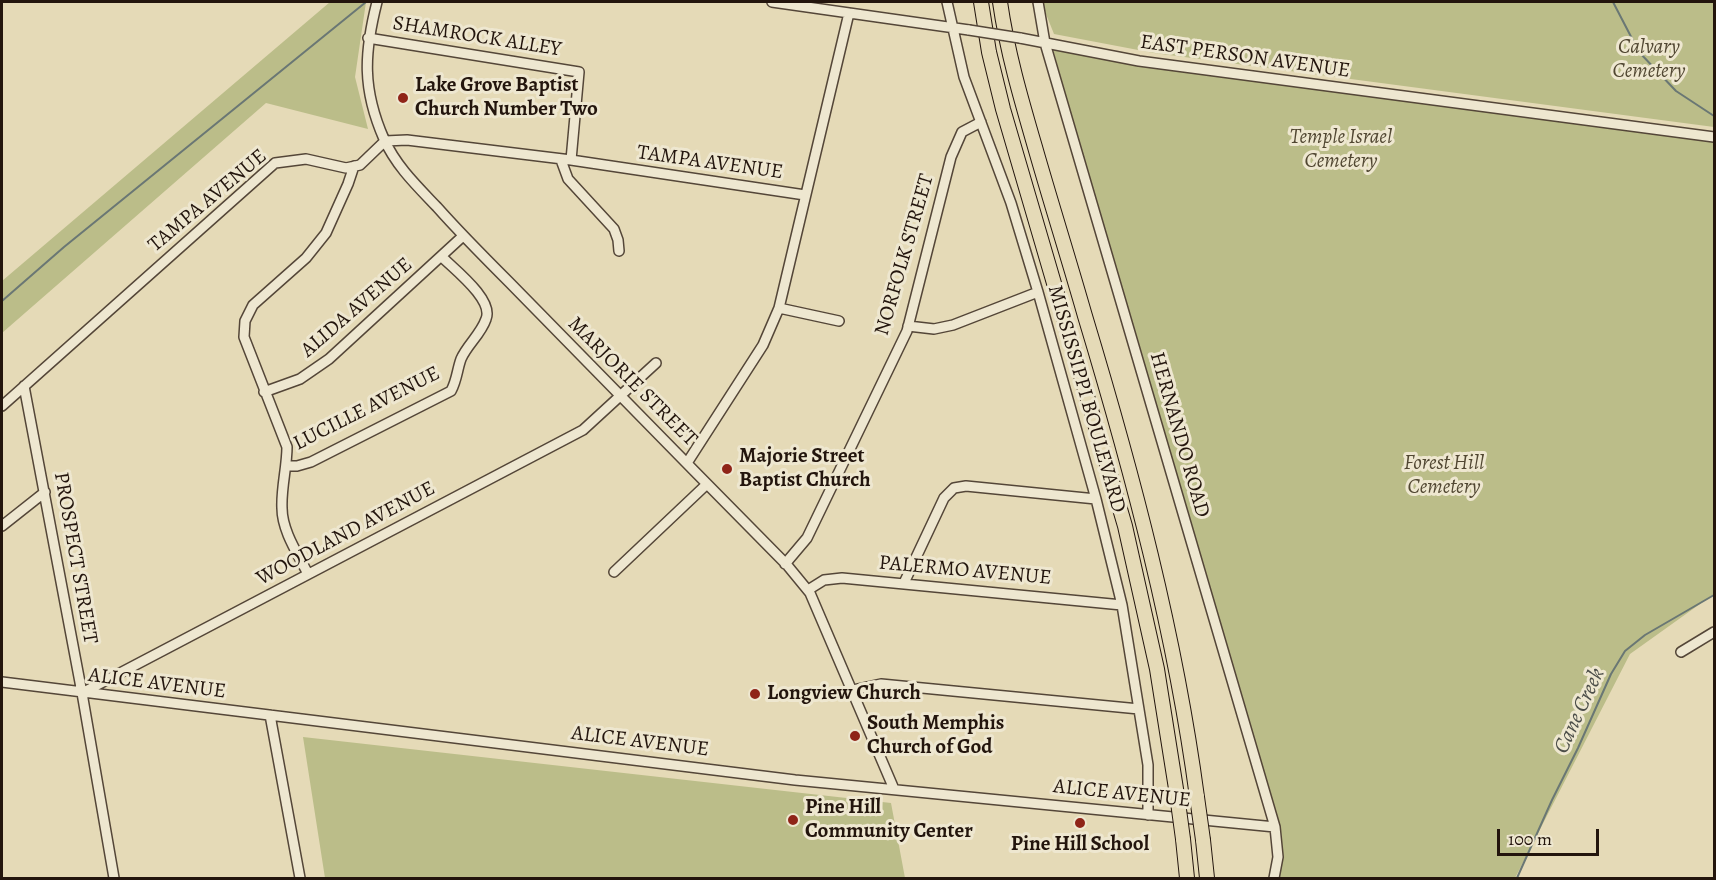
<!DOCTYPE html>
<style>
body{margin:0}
#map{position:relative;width:1716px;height:880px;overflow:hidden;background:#e5dab7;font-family:Alegreya,serif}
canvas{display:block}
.frame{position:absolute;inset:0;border:3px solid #23150d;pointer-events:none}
.scale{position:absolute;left:1497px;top:829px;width:102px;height:27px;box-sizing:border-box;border:3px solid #23150d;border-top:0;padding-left:8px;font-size:18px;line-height:21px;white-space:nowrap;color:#23150d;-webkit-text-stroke:4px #eee7d0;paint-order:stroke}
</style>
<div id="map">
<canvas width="1716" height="880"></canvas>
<div class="frame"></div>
<div class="scale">100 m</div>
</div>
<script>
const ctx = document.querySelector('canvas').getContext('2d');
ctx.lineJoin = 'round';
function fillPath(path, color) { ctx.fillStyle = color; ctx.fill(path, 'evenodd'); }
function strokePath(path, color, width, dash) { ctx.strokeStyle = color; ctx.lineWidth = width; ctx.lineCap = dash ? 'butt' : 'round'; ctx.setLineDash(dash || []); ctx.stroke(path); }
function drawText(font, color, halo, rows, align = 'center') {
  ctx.font = font + ' Alegreya,serif'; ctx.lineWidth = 6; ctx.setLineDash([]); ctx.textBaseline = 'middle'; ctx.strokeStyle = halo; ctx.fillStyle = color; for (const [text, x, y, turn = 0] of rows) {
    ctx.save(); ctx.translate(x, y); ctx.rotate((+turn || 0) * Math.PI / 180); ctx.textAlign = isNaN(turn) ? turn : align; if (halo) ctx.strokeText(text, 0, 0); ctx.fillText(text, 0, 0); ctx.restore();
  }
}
fillPath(new Path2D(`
 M330 2H366L355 77 368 129 266 103 2 333V281Z
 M1043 2H1714V127L1154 53 1054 34 1044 9Z
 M1053 49 1714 141V594L1630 654 1515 878H1276L1282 844 1087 174Z
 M303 737 891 803 905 878H325Z`), '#bbbd89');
strokePath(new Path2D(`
 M1613 2 1639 52 1676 91 1714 116
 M2 301 64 247 366 2
 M1517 878 1552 800 1578 748 1611 674 1625 651 1645 635 1714 595`), '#6a7774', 2);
const minor = new Path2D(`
 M377 2C364 53 362 89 384 139 396 166 417 186 437 207 460 233 485 258 509 282 602 377 694 471 787 565L810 593 894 789
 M772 2 969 30
 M947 2 964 77 1011 203 1038 292 1096 499 1122 605 1148 765V815
 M1038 2 1045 43 1275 827 1278 857 1274 878
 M368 38 579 72 571 160
 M1020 38 1139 61 1714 137
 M561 160 568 179 614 229 618 240 619 251
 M779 308 839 321
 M908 326 934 329 953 325 1038 292
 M24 386 82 693 114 878
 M264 392 300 379 329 359 463 236
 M2 406 275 163 306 159 346 168 360 165 385 141 407 140 571 160 805 195
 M687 463 763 345 779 308 849 13
 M287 466H297L311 462 451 391C457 380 457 370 461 359 467 345 481 334 486 319 494 300 455 270 442 257
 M2 526 45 492
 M785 564 807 538 907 331 951 157 962 132 981 122
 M614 572 707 484
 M308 574C298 554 282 531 282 508 281 488 287 467 287 447L244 337 245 321 253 305 306 258 326 233 348 184 354 166
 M904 583 944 498 954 488 966 486 1096 499
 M808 590 824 580 842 578 1122 605
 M1681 652 1714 632
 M2 682 795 780 1275 827
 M853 690 881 684 1139 709
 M82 693 583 430 656 363
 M270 715 300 878`);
const highway = new Path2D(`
 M981 2 989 52 1003 109 1125 526 1157 669 1177 795
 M1000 2C1007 51 1021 99 1035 147 1051 203 1069 260 1085 316 1133 475 1175 633 1197 797
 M1183 839 1187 878
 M1203 840 1207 878`);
strokePath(minor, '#544638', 12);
strokePath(highway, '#23150d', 16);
strokePath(minor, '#eee7d0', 9);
strokePath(highway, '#e5dab7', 14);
const minorBridge = new Path2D(`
 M969 30 1020 38`);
const highwayBridge = new Path2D(`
 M1177 795 1183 839
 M1197 797 1203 840`);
strokePath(minorBridge, '#544638', 12, []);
strokePath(highwayBridge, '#23150d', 16, []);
strokePath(minorBridge, '#eee7d0', 9);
strokePath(highwayBridge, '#e5dab7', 14);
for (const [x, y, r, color] of [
 [403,98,6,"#8f2418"],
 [727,469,6,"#8f2418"],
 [755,694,6,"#8f2418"],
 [855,736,6,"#8f2418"],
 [793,820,6,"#8f2418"],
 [1080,823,6,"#8f2418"]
]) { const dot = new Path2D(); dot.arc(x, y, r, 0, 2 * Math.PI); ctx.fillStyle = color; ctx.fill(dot); strokePath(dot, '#eee7d0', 2); }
drawText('21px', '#23150d', '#eee7d0', [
 ["SHAMROCK ALLEY",477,37,9],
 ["EAST PERSON AVENUE",1245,57,8],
 ["TAMPA AVENUE",710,163,8],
 ["TAMPA AVENUE",208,201,-40],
 ["NORFOLK STREET",905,255,-74],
 ["ALIDA AVENUE",357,308,-41],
 ["MARJORIE STREET",632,382,45],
 ["MISSISSIPPI BOULEVARD",1086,399,74],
 ["LUCILLE AVENUE",367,409,-27],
 ["HERNANDO ROAD",1179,435,74],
 ["WOODLAND AVENUE",346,534,-28],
 ["PROSPECT STREET",75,558,80],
 ["PALERMO AVENUE",965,571,5],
 ["ALICE AVENUE",157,684,7],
 ["ALICE AVENUE",640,742,7],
 ["ALICE AVENUE",1122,794,6]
]);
drawText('italic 21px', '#514732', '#eee7d0', [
 ["Calvary",1649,48],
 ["Cemetery",1649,72],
 ["Temple Israel",1341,138],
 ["Cemetery",1341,162],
 ["Forest Hill",1444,464],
 ["Cemetery",1444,488]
]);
drawText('bold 21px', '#23150d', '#eee7d0', [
 ["Lake Grove Baptist",415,86],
 ["Church Number Two",415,110],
 ["Majorie Street",739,457],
 ["Baptist Church",739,481],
 ["Longview Church",767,694],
 ["South Memphis",867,724],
 ["Church of God",867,748],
 ["Pine Hill",805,808],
 ["Community Center",805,832],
 ["Pine Hill School",1080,845,"center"]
], 'left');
drawText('italic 22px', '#4c4e49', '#eee7d0', [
 ["Cane Creek",1580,711,-65]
]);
</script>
